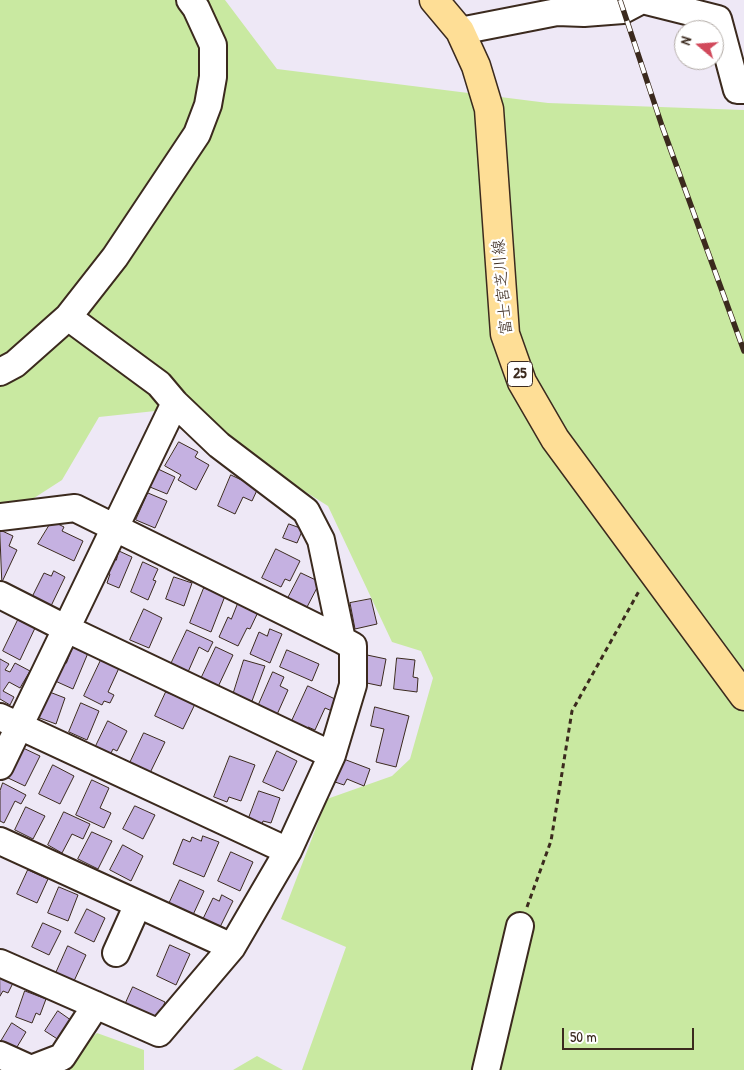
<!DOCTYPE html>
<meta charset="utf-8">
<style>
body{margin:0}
#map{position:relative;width:744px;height:1070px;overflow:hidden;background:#eee8f6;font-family:"Patrick Hand",sans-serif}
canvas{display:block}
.north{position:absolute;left:674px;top:20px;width:50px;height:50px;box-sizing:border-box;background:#fff;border:1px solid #b1aaa5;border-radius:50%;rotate:288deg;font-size:14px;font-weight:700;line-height:20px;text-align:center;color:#3b2a1e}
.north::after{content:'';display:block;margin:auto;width:18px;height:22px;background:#d1495b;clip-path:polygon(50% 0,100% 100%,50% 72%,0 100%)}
.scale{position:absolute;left:562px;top:1028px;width:132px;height:22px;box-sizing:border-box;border:2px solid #3b2a1e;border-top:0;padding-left:6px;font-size:15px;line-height:18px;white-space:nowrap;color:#3b2a1e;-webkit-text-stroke:4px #fff;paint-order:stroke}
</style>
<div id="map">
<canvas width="744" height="1070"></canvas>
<div class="north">N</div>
<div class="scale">50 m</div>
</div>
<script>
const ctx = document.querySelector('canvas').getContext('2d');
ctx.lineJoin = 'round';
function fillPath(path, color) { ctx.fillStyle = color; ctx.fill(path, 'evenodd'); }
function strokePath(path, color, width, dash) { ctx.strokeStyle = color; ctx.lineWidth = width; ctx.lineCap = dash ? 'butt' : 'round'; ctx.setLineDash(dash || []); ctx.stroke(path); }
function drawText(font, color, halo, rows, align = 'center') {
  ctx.font = font + ' "Patrick Hand","Klee One",sans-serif'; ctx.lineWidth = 4.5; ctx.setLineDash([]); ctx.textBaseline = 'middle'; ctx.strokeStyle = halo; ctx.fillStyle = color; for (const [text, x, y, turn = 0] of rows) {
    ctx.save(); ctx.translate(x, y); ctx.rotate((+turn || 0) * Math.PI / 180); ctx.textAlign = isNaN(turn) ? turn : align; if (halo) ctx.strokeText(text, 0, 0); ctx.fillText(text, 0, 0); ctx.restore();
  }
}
fillPath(new Path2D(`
 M0 0H225L277 69 548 103 744 110V1070H302L346 947 281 919 327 799 392 776 410 759 433 678 421 651 392 642 328 506 174 409 99 417 62 480 0 520Z
 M97 1033 144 1050V1070H54Z
 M257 1056 283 1070H233Z`), '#c9e9a1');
const building = new Path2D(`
 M179 442 198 452 195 457 209 465 196 490 178 480 181 475 165 466Z
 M158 469 175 477 167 494 150 487Z
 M231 475 258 488 252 501 243 497 235 514 218 506Z
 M148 493 167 501 155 528 136 520Z
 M52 521 64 527 62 531 83 541 74 561 38 544Z
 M289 524 303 529 297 543 283 538Z
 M0 530 13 536 9 546 17 550 2 582Z
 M276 549 300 561 290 581 285 579 281 587 262 578Z
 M119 551 132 557 119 588 107 583 110 574 104 571 109 557 116 560Z
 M143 562 158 569 153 580 156 581 148 600 131 592Z
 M54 571 65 577 51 606 32 597 44 573 51 576Z
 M301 573 320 582 306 609 287 600Z
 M174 577 192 583 184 606 166 599Z
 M204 588 225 596 211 632 190 623Z
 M371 599 377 624 355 629 350 603Z
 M239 601 259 610 250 629 247 628 238 646 219 637 228 617 231 619Z
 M144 609 162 618 149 648 130 640Z
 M18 620 35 628 20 660 3 651Z
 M270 629 282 634 270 663 250 654 259 632 267 636Z
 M187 630 213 642 208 652 199 647 188 672 171 664Z
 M73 647 88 653 73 689 53 680 61 661 66 663Z
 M216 647 233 655 217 689 200 681Z
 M287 650 319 664 312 681 280 667Z
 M367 655 386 659 381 686 362 682Z
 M397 658 415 660 413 677 418 678 417 692 394 689Z
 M0 659 9 664 5 670 10 672 15 663 30 671 20 688 9 682 3 691 14 697 10 705 0 699Z
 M101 660 119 668 108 692 114 695 110 703 104 701 102 705 84 696Z
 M244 660 265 666 252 701 233 695Z
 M273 672 284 677 280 686 288 690 275 719 256 711Z
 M308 686 337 700 332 711 325 708 315 730 308 727 307 730 291 723Z
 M47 691 65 698 56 724 37 717Z
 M166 692 195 704 183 729 155 716Z
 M81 703 99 711 87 740 69 732Z
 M375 707 409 716 396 767 376 762 384 729 371 726Z
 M108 721 127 731 117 751 113 749 110 755 95 748Z
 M144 733 165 742 149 775 129 765Z
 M21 747 40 756 25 786 6 777Z
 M277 751 297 761 283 791 263 782Z
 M230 756 255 765 241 801 229 797 227 802 214 797Z
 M341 758 370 769 364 786 347 779 344 785 332 781Z
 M53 765 74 776 60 804 39 794Z
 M92 780 109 788 100 808 111 813 104 828 76 815Z
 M3 783 26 795 21 804 15 801 4 823 0 821V791Z
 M259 791 280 798 271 823 263 821 261 828 247 823Z
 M135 806 155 815 143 839 123 829Z
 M26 807 45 816 33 839 15 830Z
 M64 812 90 824 83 839 72 834 62 853 48 845Z
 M92 832 112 841 98 869 78 859Z
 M203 836 219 842 204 877 173 864 183 839 190 842 192 837 201 841Z
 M123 845 143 856 131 881 110 870Z
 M231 852 253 862 240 891 218 881Z
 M28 870 48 879 37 903 17 894Z
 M180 880 204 891 192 917 168 906Z
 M59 887 78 895 68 921 48 913Z
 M222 895 233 901 217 933 200 925 213 898 219 901Z
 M87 909 105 918 94 942 75 933Z
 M43 923 61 931 49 955 32 947Z
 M170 945 190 954 176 985 157 976Z
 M68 946 86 955 74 981 56 973Z
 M0 977 13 983 8 993 3 991 0 996Z
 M133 987 165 1002 157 1022 124 1007Z
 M25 991 46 999 40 1015 36 1013 32 1023 16 1017Z
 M58 1011 75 1023 62 1042 45 1031Z
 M12 1023 26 1032 14 1052 0 1043Z`);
fillPath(building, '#c5b1e1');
strokePath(building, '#3b2a1e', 1);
const minor = new Path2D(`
 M460 31 557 12 584 13 623 10 642 0 718 19 737 90H744
 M0 372 15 364 68 317 115 257 197 134 208 105 213 77V45L196 8 190 0
 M0 517 75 508 342 640
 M0 595 67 629 332 755
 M0 717 288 851
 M0 766 175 403
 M0 841 232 947
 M116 953 138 904
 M0 963 159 1033 232 947 288 851 332 755 353 685V646L342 640 321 540 306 511 219 445 175 403 159 384 68 317
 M0 1055 31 1069 62 1057 96 1005
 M486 1070 520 926`);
const major = new Path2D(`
 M434 0 460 31 476 66 489 109 505 334 522 382 555 439 744 696`);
strokePath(minor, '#3b2a1e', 30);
strokePath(major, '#3b2a1e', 31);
strokePath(new Path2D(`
 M527 907 551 841 572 711 639 591`), '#3b2a1e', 3, [5, 4]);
strokePath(minor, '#fff', 26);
strokePath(major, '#fede96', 28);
const rail = new Path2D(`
 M620 0 662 126 744 351`);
strokePath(rail, '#3b2a1e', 5.5);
strokePath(rail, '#fff', 4, [11]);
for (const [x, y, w] of [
 [520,374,25]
]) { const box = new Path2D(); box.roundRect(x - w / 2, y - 12.5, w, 25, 4); ctx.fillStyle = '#fff'; ctx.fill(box); strokePath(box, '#3b2a1e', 1); }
drawText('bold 15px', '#3b2a1e', null, [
 ["25",520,374]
]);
drawText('16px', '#3b2a1e', '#fff', [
 ["富士宮芝川線",503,287,-95]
]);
</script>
